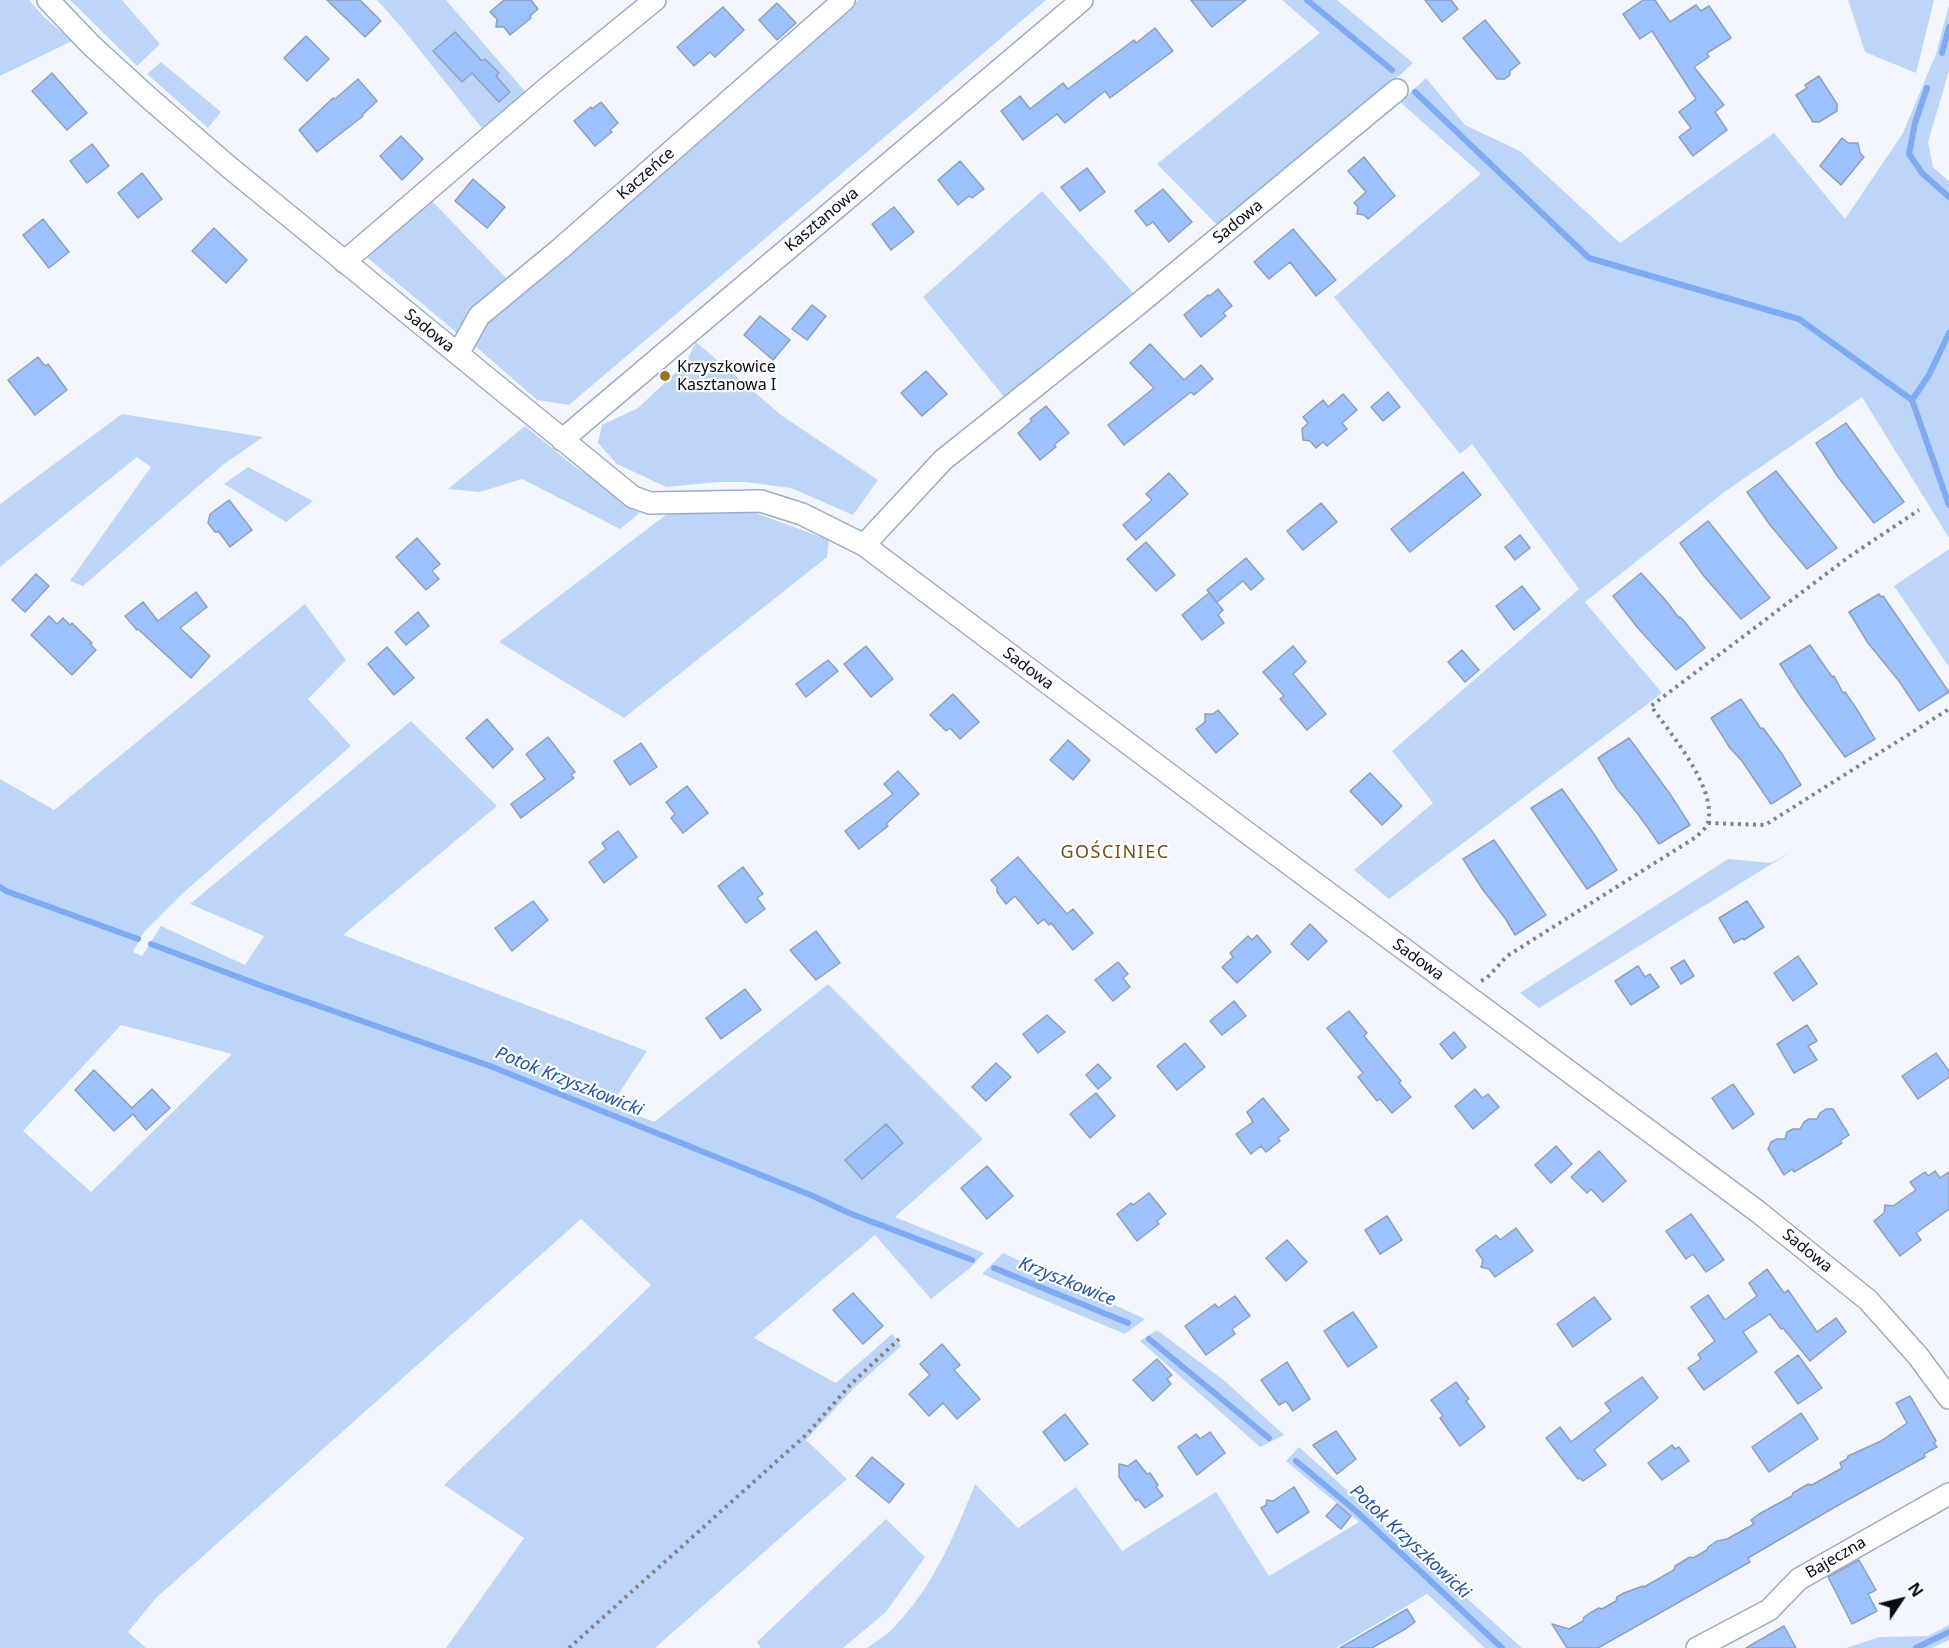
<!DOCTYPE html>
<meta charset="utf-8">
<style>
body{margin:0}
#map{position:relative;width:1949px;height:1648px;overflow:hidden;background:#f3f7fd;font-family:"Noto Sans",sans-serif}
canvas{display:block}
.north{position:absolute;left:1871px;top:1570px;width:60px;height:60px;-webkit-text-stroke:4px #fff;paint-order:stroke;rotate:55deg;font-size:16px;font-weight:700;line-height:24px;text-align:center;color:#060b15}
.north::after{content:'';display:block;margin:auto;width:21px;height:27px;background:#060b15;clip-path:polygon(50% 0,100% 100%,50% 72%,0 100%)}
</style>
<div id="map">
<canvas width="1949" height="1648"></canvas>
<div class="north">N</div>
</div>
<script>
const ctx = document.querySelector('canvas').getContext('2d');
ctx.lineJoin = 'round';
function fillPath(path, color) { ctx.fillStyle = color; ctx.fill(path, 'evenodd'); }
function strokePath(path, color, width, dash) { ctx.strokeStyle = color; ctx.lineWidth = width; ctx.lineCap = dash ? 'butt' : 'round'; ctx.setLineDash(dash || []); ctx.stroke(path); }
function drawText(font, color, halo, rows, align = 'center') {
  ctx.font = font + ' "Noto Sans",sans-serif'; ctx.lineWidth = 4.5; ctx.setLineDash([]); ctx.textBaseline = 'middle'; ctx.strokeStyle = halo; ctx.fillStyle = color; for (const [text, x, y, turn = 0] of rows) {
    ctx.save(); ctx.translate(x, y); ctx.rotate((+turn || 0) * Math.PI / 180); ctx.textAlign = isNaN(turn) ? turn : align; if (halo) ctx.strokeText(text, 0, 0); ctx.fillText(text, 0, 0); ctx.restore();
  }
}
fillPath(new Path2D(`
 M0 0H29L44 17 72 41 0 76Z
 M70 0H122L160 44 137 66Z
 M377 0H446L528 95 485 132 402 28Z
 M858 0H1046L569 405 537 400 473 344 485 320Z
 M1282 0H1337L1413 63 1386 88 1219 227 1157 164 1320 33Z
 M1848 0H1934L1916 73 1865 52Z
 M1949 5V71L1928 142 1933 167 1949 181V538L1862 397 1723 493 1585 602 1662 693 1389 899 1354 870 1433 803 1392 751 1579 589 1472 444 1460 454 1334 297 1481 174 1400 102 1426 78 1465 125 1520 151 1620 243 1774 133 1845 219 1903 133 1936 54Z
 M161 62 221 112 208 128 147 74Z
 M1042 191 1135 295 1004 397 923 297Z
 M429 198 511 283 457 333 363 254Z
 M696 342 781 415 878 480 853 515 791 488 745 482H718L666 487 617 464 598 443 602 425 638 408 685 364Z
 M122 414 263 437 224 464 83 586 70 581 151 467 137 457 0 567V504Z
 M525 426 574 466 642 511 620 529 522 479 480 492 448 489Z
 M248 467 313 501 286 522 224 484Z
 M750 511 829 540 827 557 624 718 499 642 667 514Z
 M1949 549V667L1894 586Z
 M305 604 346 660 308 699 351 746 182 894 144 932 133 952 142 956 161 926 245 965 264 936 190 904 411 721 497 806 343 935 647 1051 611 1105 654 1122 828 984 983 1139 895 1217 984 1253 970 1268 931 1299 875 1235 754 1338 836 1383 892 1334 901 1346 854 1388 806 1440 847 1479 655 1648H446L524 1538 444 1485 651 1285 581 1219 156 1598 128 1632 146 1648H0V779L54 810ZM121 1025 232 1054 91 1192 23 1131Z
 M1791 852 1539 1008 1520 993 1728 859 1771 863Z
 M1003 1253 1145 1319 1125 1334 982 1274Z
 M1157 1330 1226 1382 1284 1435 1260 1447 1140 1341Z
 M1299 1447 1522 1648H1485L1427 1594 1336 1648H867C877 1641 888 1634 896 1625 933 1586 956 1533 975 1484L1018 1528 1076 1487 1122 1551 1216 1492 1269 1576 1359 1522 1286 1461Z
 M886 1519 925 1557 886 1612 843 1648H761L757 1642Z
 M1949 1625V1640L1932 1648H1846L1880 1637 1928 1636Z`), '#bed5fa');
strokePath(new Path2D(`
 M1307 0 1392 70
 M1942 53 1949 27
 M1927 88 1915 123 1909 154 1922 173 1949 197
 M1415 92 1589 258 1799 319 1912 400 1949 505
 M1912 400 1929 375 1949 333
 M0 887 6 891 138 939
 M151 944 262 986 490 1066 813 1196 849 1213 972 1260
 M994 1268 1128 1323
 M1149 1339 1269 1438
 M1296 1461 1357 1512 1502 1648
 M1916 1648 1949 1632`), '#7daaf3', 6);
const building = new Path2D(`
 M327 0H360L381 21 365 37Z
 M504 0H531L538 9 530 16 531 18 510 35 504 27H496L497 19 490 12Z
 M1191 0H1246L1212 27Z
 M1425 0H1451L1458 9 1442 22Z
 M1643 0H1655L1670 22 1696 5 1701 11 1709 6 1731 38 1707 53 1709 57 1694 67 1724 105 1715 112 1727 130 1693 156 1679 137 1691 128 1679 112 1696 99 1652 31 1640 39 1623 14Z
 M777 3 796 23 777 40 759 20Z
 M723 7 744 30 715 57 710 52 694 66 677 47Z
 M1485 20 1520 63 1510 71V75L1505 79H1497L1463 38Z
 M1155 28 1173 51 1110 98 1105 91 1065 123 1057 114 1023 140 1001 111 1020 96 1030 109 1063 83 1068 89 1134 40 1136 43Z
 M455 32 482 61 485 59 499 73 496 76 510 92 499 102 472 73 462 82 433 51Z
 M306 36 329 59 307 81 284 58Z
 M52 73 87 113 67 130 32 91Z
 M1819 76 1837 104V111L1819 122H1813L1796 95 1807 88 1805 85Z
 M358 79 377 101 362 115 363 116 317 152 299 130 333 98 335 99Z
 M601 102 618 123 610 130 612 132 595 146 574 121 591 107 592 109Z
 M401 136 423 159 402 180 380 156Z
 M1842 138 1848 143H1858L1860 153 1864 157 1841 185 1820 166Z
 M92 144 109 166 87 183 70 161Z
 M1364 157 1395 196 1368 219 1364 215 1357 214 1358 207 1354 203 1366 192 1348 171Z
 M960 161 984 189 972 198 969 196 958 205 938 180Z
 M1087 168 1105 192 1080 211 1061 187Z
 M142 173 162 199 138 218 118 193Z
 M473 179 505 207 487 228 455 201Z
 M1163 189 1192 222 1169 242 1153 222 1147 226 1135 211Z
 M894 207 914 232 891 250 872 224Z
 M43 219 69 252 49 268 23 235Z
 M214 228 247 260 226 283 192 251Z
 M1293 229 1336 280 1316 296 1290 262 1269 279 1254 262Z
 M1218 289 1232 306 1223 313 1226 316 1201 337 1184 315 1208 295 1210 296Z
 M812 305 826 316 807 340 792 329Z
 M760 316 790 340 773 360 744 335Z
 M1150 344 1184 380 1201 365 1213 379 1194 395 1191 392 1124 445 1108 425 1154 388 1130 363Z
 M38 357 45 366 48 364 67 390 35 415 8 380Z
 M926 371 947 394 922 416 901 393Z
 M1388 392 1400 407 1383 421 1371 407Z
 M1343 394 1357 410 1342 423 1347 429 1327 446 1323 442 1316 448 1310 441 1303 440 1302 429 1308 423 1303 417 1323 400 1328 407Z
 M1046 406 1069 433 1054 445 1056 447 1040 460 1018 433 1032 421 1030 419Z
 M1846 423 1904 502 1874 523 1838 477 1816 443Z
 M1776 471 1837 548 1807 569 1770 525 1747 492Z
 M1463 472 1481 495 1410 552 1391 529Z
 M1169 473 1188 494 1136 540 1123 525 1152 500 1146 494Z
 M229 500 252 530 230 547 219 532H215L208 523 210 514Z
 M1321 503 1337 522 1303 550 1287 531Z
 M1708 521 1770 598 1741 619 1703 575 1680 543Z
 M1520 535 1530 548 1515 560 1505 547Z
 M417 538 440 564 432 571 439 579 426 590 396 557Z
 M1146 542 1175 575 1156 591 1127 559Z
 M1246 558 1264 579 1251 590 1243 581 1217 602 1207 590Z
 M1641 573 1667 602 1679 618 1680 617 1684 621 1705 648 1676 670 1637 627 1613 596Z
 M36 574 49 586 25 612 12 600Z
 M1522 586 1540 609 1514 630 1496 606Z
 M196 592 207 607 180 628 210 656 191 678 138 629 137 630 125 616 143 602 158 621Z
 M1209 593 1223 610 1218 615 1224 623 1202 640 1182 615Z
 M1879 594 1881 597 1883 596 1949 692 1919 711 1899 681 1868 643 1849 612Z
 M418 612 429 626 406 645 395 632Z
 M49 616 57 624 63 618 70 625 72 623 92 643 90 644 96 650 72 675 31 635Z
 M1810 645 1832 677 1834 676 1843 693 1845 692 1856 708 1875 739 1845 757 1801 697 1780 664Z
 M866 646 893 679 871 697 844 664Z
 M1293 646 1306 662 1293 674 1326 714 1307 730 1280 699 1284 696 1263 672Z
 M387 647 414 678 394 695 368 664Z
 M1462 650 1479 670 1465 682 1448 662Z
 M828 660 838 671 806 697 796 684Z
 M953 694 979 722 960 739 950 728 946 731 930 715Z
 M1741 699 1761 729 1763 728 1782 754 1801 785 1771 804 1742 761 1730 748 1711 718Z
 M1218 710 1238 734 1216 753 1196 729 1205 722V714H1213Z
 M487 719 513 749 493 768 466 738Z
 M548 737 575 772 571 775 574 778 521 818 511 804 545 779 526 754Z
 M1629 738 1670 794 1690 825 1659 844 1638 814 1617 789 1598 758Z
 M1068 740 1090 760 1073 780 1050 760Z
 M641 743 657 767 630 785 614 761Z
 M898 771 919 794 886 824 888 826 859 849 845 831 893 794 884 784Z
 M1370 773 1402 806 1382 825 1350 791Z
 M687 786 708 813 683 833 671 818 675 814 666 802Z
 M1562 789 1596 837 1617 870 1587 889 1531 808Z
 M618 831 637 857 604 883 589 862 606 849 602 843Z
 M1494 840 1546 915 1515 935 1505 918 1483 890 1463 859Z
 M1018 857 1067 914 1073 909 1093 933 1073 950 1051 923 1049 925 1044 919 1038 924 1015 896 1006 904 997 892V887L991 880Z
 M743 867 763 894 757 898 765 909 746 923 718 886Z
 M533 901 548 920 512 951 495 928Z
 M1747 901 1764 927 1744 940 1743 938 1734 943 1719 918Z
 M1310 924 1327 941 1308 960 1291 944Z
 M816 931 840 963 816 980 790 950Z
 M1257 935 1271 952 1237 983 1222 967 1233 957 1230 953 1248 936 1252 940Z
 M1798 956 1817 984 1793 1001 1774 973Z
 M1684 960 1694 976 1681 984 1671 968Z
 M1118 962 1128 974 1123 978 1130 987 1113 1001 1095 980Z
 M1638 966 1645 977 1650 974 1659 987 1631 1005 1615 981Z
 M745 989 761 1010 721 1039 706 1018Z
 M1234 1001 1246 1016 1222 1035 1210 1021Z
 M1349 1011 1367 1033 1364 1036 1401 1081 1399 1083 1411 1097 1392 1113 1380 1099 1377 1101 1358 1077 1363 1073 1327 1028Z
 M1047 1015 1065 1032 1038 1053 1023 1034Z
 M1807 1025 1817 1041 1808 1046 1817 1060 1794 1073 1777 1044Z
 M1454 1032 1466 1047 1452 1059 1440 1044Z
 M1185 1043 1205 1067 1177 1090 1157 1066Z
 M1936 1053 1949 1071V1077L1918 1099 1902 1076Z
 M996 1063 1011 1077 986 1101 972 1087Z
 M1098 1064 1111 1078 1098 1089 1086 1075Z
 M94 1070 132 1108 152 1089 170 1108 146 1130 133 1114 114 1131 75 1090Z
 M1733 1084 1754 1114 1733 1129 1712 1098Z
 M1475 1089 1482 1098 1488 1094 1499 1107 1473 1129 1455 1106Z
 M1096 1093 1115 1116 1090 1138 1070 1114Z
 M1263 1098 1289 1130 1278 1138 1280 1141 1266 1152 1261 1146 1251 1154 1236 1134 1253 1122 1247 1112Z
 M1826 1109H1833L1849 1135 1840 1141 1842 1143 1821 1156 1794 1172 1792 1169 1784 1175 1768 1149 1771 1142 1777 1139H1785L1787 1132 1793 1129H1800L1804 1122 1809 1119H1817L1820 1113Z
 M886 1124 903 1143 862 1179 845 1160Z
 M1556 1146 1572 1164 1551 1183 1535 1165Z
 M1599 1151 1626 1181 1603 1202 1591 1189 1587 1193 1571 1177Z
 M987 1166 1013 1196 987 1219 961 1188Z
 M1935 1171 1940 1178 1949 1172V1209L1916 1233 1921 1240 1900 1256 1874 1221 1884 1213 1885 1205 1893 1206 1916 1190 1910 1182 1925 1172 1928 1176Z
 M1149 1193 1166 1214 1157 1221 1159 1224 1137 1241 1117 1214 1131 1203 1133 1205Z
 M1691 1214 1724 1260 1706 1272 1693 1254 1686 1259 1666 1231Z
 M1387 1216 1402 1240 1380 1254 1365 1230Z
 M1516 1228 1533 1251 1495 1277 1489 1269 1481 1267 1483 1260 1476 1250 1496 1235 1500 1240Z
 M1287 1240 1307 1262 1286 1281 1266 1258Z
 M1767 1269 1784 1293 1788 1290 1817 1332 1836 1318 1846 1332 1810 1361 1783 1328 1781 1329 1770 1314 1743 1332 1757 1352 1704 1390 1688 1368 1701 1359 1698 1354 1715 1341 1691 1307 1708 1295 1725 1320 1757 1296 1749 1283Z
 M853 1293 883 1326 863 1344 833 1310Z
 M1235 1296 1250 1316 1232 1329 1235 1334 1206 1355 1185 1326 1215 1304 1218 1308Z
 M1594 1297 1611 1319 1573 1347 1557 1324Z
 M1353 1312 1377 1347 1348 1367 1324 1331Z
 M942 1344 960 1365 954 1370 980 1399 957 1419 943 1403 929 1416 909 1394 930 1375 920 1364Z
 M1798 1355 1822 1388 1798 1404 1775 1372Z
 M1157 1359 1172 1375 1167 1379 1171 1384 1153 1401 1133 1380Z
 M1287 1362 1310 1399 1293 1411 1286 1401 1279 1405 1261 1380Z
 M1642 1377 1658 1398 1594 1450 1606 1465 1583 1481 1580 1478 1578 1479 1546 1438 1560 1427 1571 1442 1611 1411 1605 1403Z
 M1456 1382 1469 1399 1466 1401 1485 1427 1460 1446 1440 1418 1443 1416 1431 1400Z
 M1910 1396 1936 1441 1934 1443 1937 1447 1924 1454 1925 1457 1835 1507 1748 1558 1750 1562 1598 1648H1567L1552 1624 1569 1629 1583 1621 1584 1617 1590 1613 1599 1608 1602 1609 1616 1601 1617 1597 1624 1593 1643 1586 1644 1587 1674 1570 1675 1566 1690 1557 1693 1558 1707 1550 1708 1547 1717 1541 1727 1539 1754 1524 1751 1520 1759 1514 1792 1496 1793 1493 1808 1484 1812 1485 1842 1468 1840 1463 1847 1459 1848 1456 1881 1441 1907 1423 1896 1403Z
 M1801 1413 1818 1439 1769 1472 1752 1447Z
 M1065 1414 1088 1444 1065 1461 1043 1432Z
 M1336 1431 1356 1459 1337 1474 1313 1445Z
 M1210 1432 1225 1453 1197 1475 1178 1447 1196 1434 1200 1439Z
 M1672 1445 1675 1449 1679 1447 1689 1461 1662 1480 1648 1463Z
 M872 1457 904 1484 889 1503 856 1476Z
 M1136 1460 1147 1474 1150 1473 1158 1485 1156 1487 1163 1496 1145 1508 1138 1499 1136 1501 1119 1477V1464L1128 1466Z
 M1294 1487 1309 1512 1277 1533 1261 1508 1266 1505 1267 1500 1273 1501Z
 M1337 1504 1351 1516 1341 1529 1326 1516Z
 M1859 1560 1876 1590 1868 1594 1877 1611 1852 1624 1828 1577Z
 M1407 1609 1415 1622 1407 1628 1372 1648H1340Z
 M1784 1626 1796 1648H1746Z`);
fillPath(building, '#9cc1fd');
strokePath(building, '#8fa0bb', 1.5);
const minor = new Path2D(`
 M48 0 91 45 149 98 229 167 633 497 650 503 761 501 802 514 864 545 1238 826 1757 1211 1868 1300 1918 1356 1949 1398
 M344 262 548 87 655 0
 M458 354 479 316 560 249 844 0
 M562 440 1082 0
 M864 545 943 460 1136 306 1397 90
 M1697 1648 1769 1610 1799 1579 1949 1494`);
strokePath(minor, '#9bacc8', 24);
strokePath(new Path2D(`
 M1708 823 1765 825 1949 709
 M1481 981 1487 978 1507 956 1696 837C1700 833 1707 828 1708 822 1717 788 1670 733 1651 706L1850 556 1919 510
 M569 1648 807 1434 851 1384 899 1339`), '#80858d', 4, [3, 4.5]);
strokePath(minor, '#fff', 21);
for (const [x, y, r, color] of [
 [665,376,6,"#9b721f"]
]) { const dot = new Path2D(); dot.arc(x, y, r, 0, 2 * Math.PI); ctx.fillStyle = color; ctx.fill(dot); strokePath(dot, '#fff', 2); }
drawText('16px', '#060b15', '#fff', [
 ["Kaczeńce",646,174,-41],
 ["Kasztanowa",822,220,-40],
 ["Sadowa",1238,222,-39],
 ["Sadowa",429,331,39],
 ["Sadowa",1028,669,37],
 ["Sadowa",1418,960,36],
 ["Sadowa",1807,1251,39],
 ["Bajeczna",1836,1558,-30]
]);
drawText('16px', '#060b15', '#fff', [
 ["Krzyszkowice",677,367],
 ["Kasztanowa I",677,385]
], 'left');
ctx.letterSpacing = '1.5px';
drawText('18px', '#6e511a', '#fff', [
 ["GOŚCINIEC",1115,853]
]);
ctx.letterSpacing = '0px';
drawText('italic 18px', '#1f53a8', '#fff', [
 ["Potok Krzyszkowicki",569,1082,22],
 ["Krzyszkowice",1067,1282,22],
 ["Potok Krzyszkowicki",1410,1542,43]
]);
</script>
